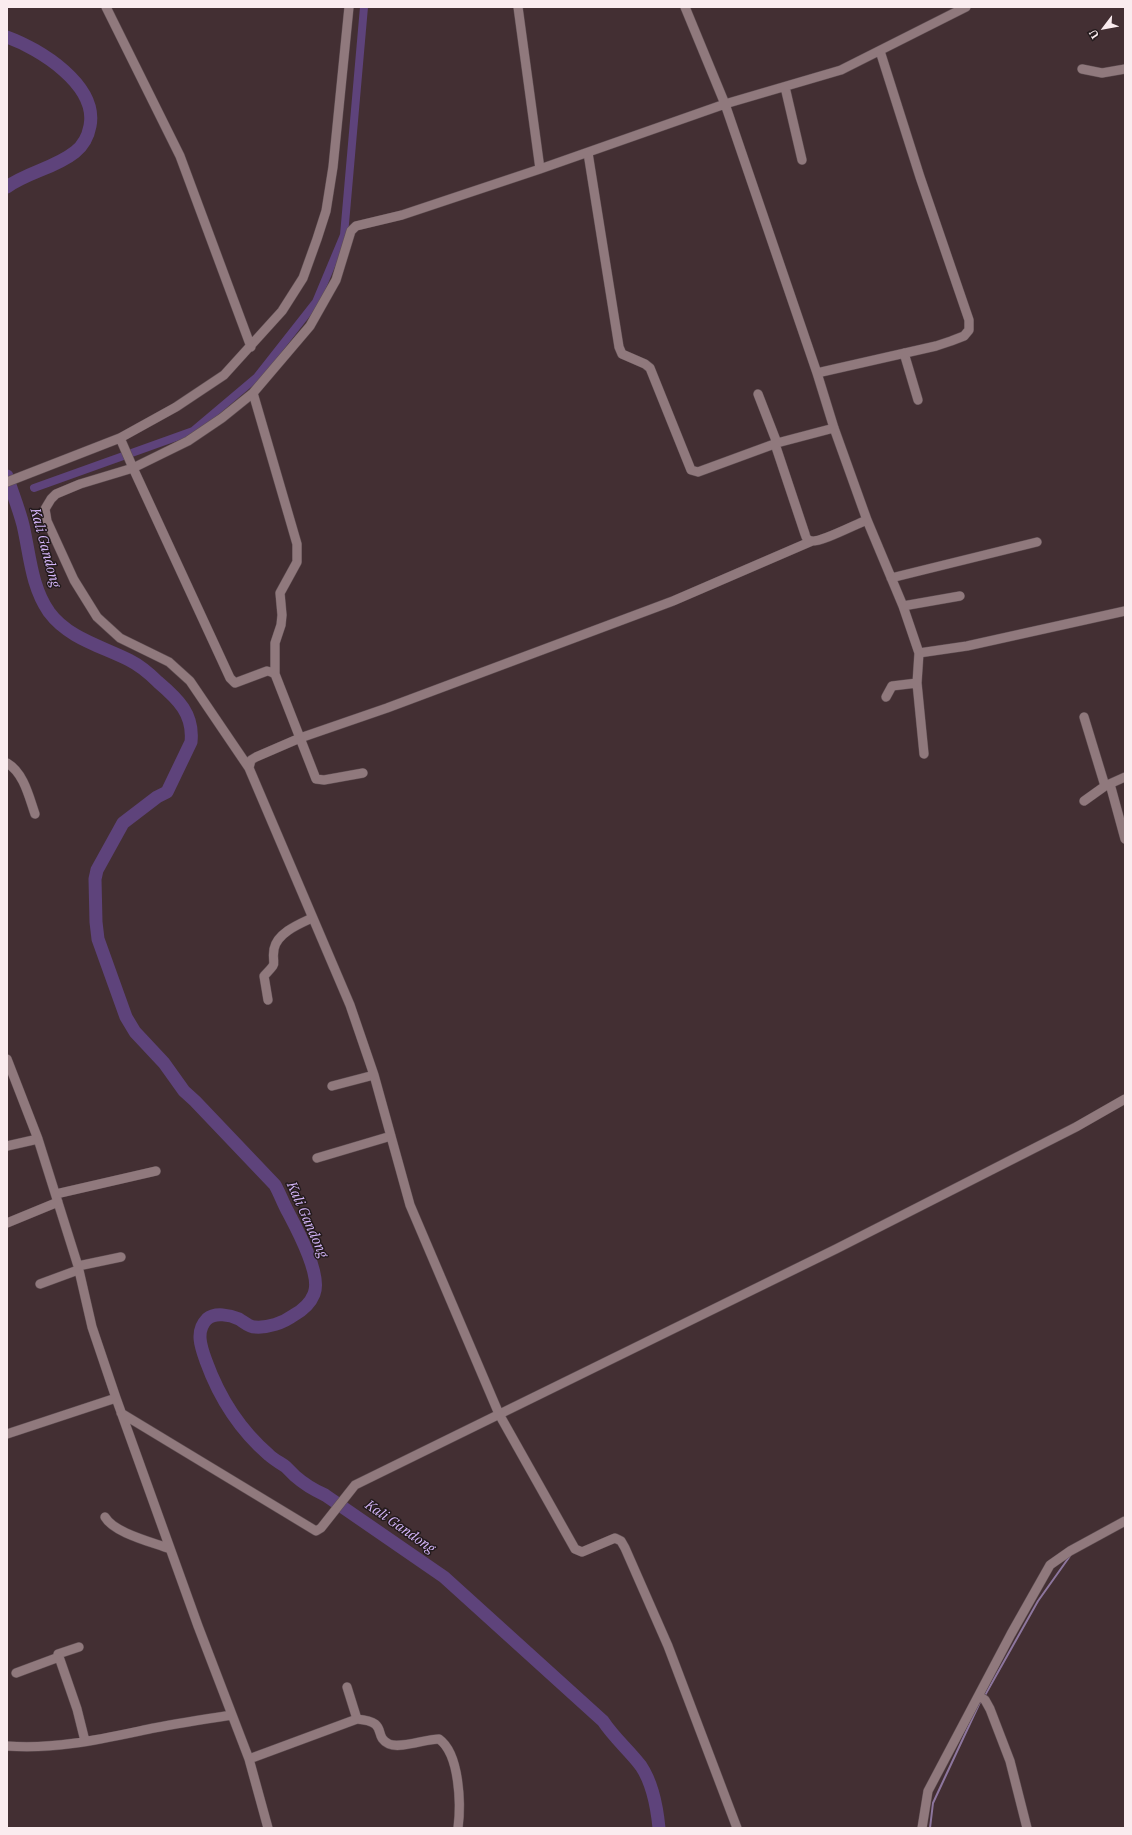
<!DOCTYPE html>
<style>
body{margin:0}
#map{position:relative;width:1132px;height:1835px;overflow:hidden;background:#432f33;font-family:"IBM Plex Serif",serif}
canvas{display:block}
.frame{position:absolute;inset:0;border:8px solid #faecef;pointer-events:none}
.north{position:absolute;left:1084px;top:8px;width:40px;height:40px;-webkit-text-stroke:3px #231a1c;paint-order:stroke;rotate:238deg;font-size:11px;font-weight:700;line-height:16px;text-align:center;color:#faecef}
.north::after{content:'';display:block;margin:auto;width:14px;height:18px;background:#faecef;clip-path:polygon(50% 0,100% 100%,50% 72%,0 100%)}
</style>
<div id="map">
<canvas width="1132" height="1835"></canvas>
<div class="frame"></div>
<div class="north">U</div>
</div>
<script>
const ctx = document.querySelector('canvas').getContext('2d');
ctx.lineJoin = 'round';
function strokePath(path, color, width, dash) { ctx.strokeStyle = color; ctx.lineWidth = width; ctx.lineCap = dash ? 'butt' : 'round'; ctx.setLineDash(dash || []); ctx.stroke(path); }
function drawText(font, color, halo, rows, align = 'center') {
  ctx.font = font + ' "IBM Plex Serif",serif'; ctx.lineWidth = 3; ctx.setLineDash([]); ctx.textBaseline = 'middle'; ctx.strokeStyle = halo; ctx.fillStyle = color; for (const [text, x, y, turn = 0] of rows) {
    ctx.save(); ctx.translate(x, y); ctx.rotate((+turn || 0) * Math.PI / 180); ctx.textAlign = isNaN(turn) ? turn : align; if (halo) ctx.strokeText(text, 0, 0); ctx.fillText(text, 0, 0); ctx.restore();
  }
}
strokePath(new Path2D(`
 M984 1697 1038 1601 1070 1556
 M930 1828 933 1803 981 1700`), '#8d769e', 2);
strokePath(new Path2D(`
 M34 488 193 431 257 377 316 302 344 235 364 7`), '#5e437b', 8);
strokePath(new Path2D(`
 M7 37C40 49 98 85 90 126 88 137 84 145 75 152 55 168 28 172 7 187
 M7 476C12 492 19 509 23 525 30 555 31 586 49 612 68 638 101 646 129 660 139 665 150 674 158 682 178 699 194 714 191 742L167 792 157 797 123 823 97 870 95 879 96 922 98 939 126 1017 135 1032 164 1063 184 1091 195 1101 275 1185C280 1194 283 1203 288 1212 297 1229 322 1275 314 1294 310 1304 303 1310 294 1315 283 1323 268 1328 255 1327 249 1327 244 1322 239 1319 230 1315 215 1312 207 1319 195 1331 201 1347 206 1361 219 1397 240 1430 269 1455 274 1460 281 1463 286 1467 289 1470 292 1473 295 1476 304 1484 314 1490 325 1495L444 1577 603 1721C615 1739 629 1750 641 1766 653 1784 657 1807 659 1828`), '#5e437b', 13);
const minor = new Path2D(`
 M106 7 180 156 251 347
 M518 7 540 169
 M685 7 725 104 817 373 834 428 867 520 903 606 919 653 967 646 1125 611
 M1082 69 1102 73 1125 69
 M785 87 802 160
 M588 153 619 347 622 354 645 364 650 368 691 470 698 472 777 443 834 428
 M904 353 918 400
 M817 373 936 346 951 341 964 336 969 330V320L920 177 880 51
 M253 393 297 544V562L280 593 282 615 281 625 275 643V674
 M758 394 777 443
 M120 438 133 468 188 441 222 418 253 393 310 326 336 280 351 231 356 226 402 215 540 169 725 104 841 70 966 7
 M775 444 805 534C806 538 807 540 811 541 820 543 856 524 867 520
 M7 482 120 438 176 407 224 375 282 311 303 278 317 239 326 211 333 167 349 7
 M891 578 1037 542
 M903 606 960 596
 M919 653 917 683 924 754
 M886 697 892 686 917 683
 M1084 717 1105 786
 M7 763C24 773 29 797 35 814
 M249 768 190 681 169 662 120 638 97 617 74 580 47 521 45 509 51 499 56 494 80 484 133 468 230 678 235 683 267 671 271 672 275 674 300 738 256 757 251 760 249 768 350 1005 374 1075 410 1205 499 1414 575 1549 582 1552 615 1538 621 1541 625 1548 668 1646 737 1828
 M363 773 324 780 316 779 300 738 387 708 673 601 812 541
 M1110 784 1125 839
 M1084 801 1105 786 1125 777
 M268 1000 264 976C280 959 271 968 274 949 277 933 299 924 312 918
 M7 1059 38 1139 78 1266 92 1327 116 1398 198 1626 249 1759 268 1828
 M332 1086 374 1075
 M7 1146 38 1139
 M317 1158 391 1136
 M56 1194 156 1171
 M7 1223 58 1202
 M78 1266 121 1257
 M40 1284 78 1270
 M121 1413 316 1531 321 1528 355 1485 836 1249 1076 1127 1125 1099
 M7 1434 116 1398
 M105 1517C114 1533 152 1542 170 1549
 M79 1647 58 1654 77 1709 85 1741
 M16 1673 59 1657
 M347 1687 357 1719
 M979 1696 985 1700 990 1709 1010 1761 1027 1828
 M7 1746C57 1750 106 1738 154 1728 180 1723 206 1719 232 1715
 M249 1759 357 1719C390 1722 372 1736 389 1744 400 1749 426 1739 439 1739 460 1754 461 1805 458 1828
 M922 1828 928 1791 1011 1634 1050 1565 1070 1551 1125 1521`);
strokePath(minor, '#5f4e52', 10);
strokePath(minor, '#90797d', 9);
drawText('italic 14px', '#d4b5f9', '#231a1c', [
 ["Kali Gandong",45,548,75],
 ["Kali Gandong",307,1220,66],
 ["Kali Gandong",400,1527,35]
]);
</script>
